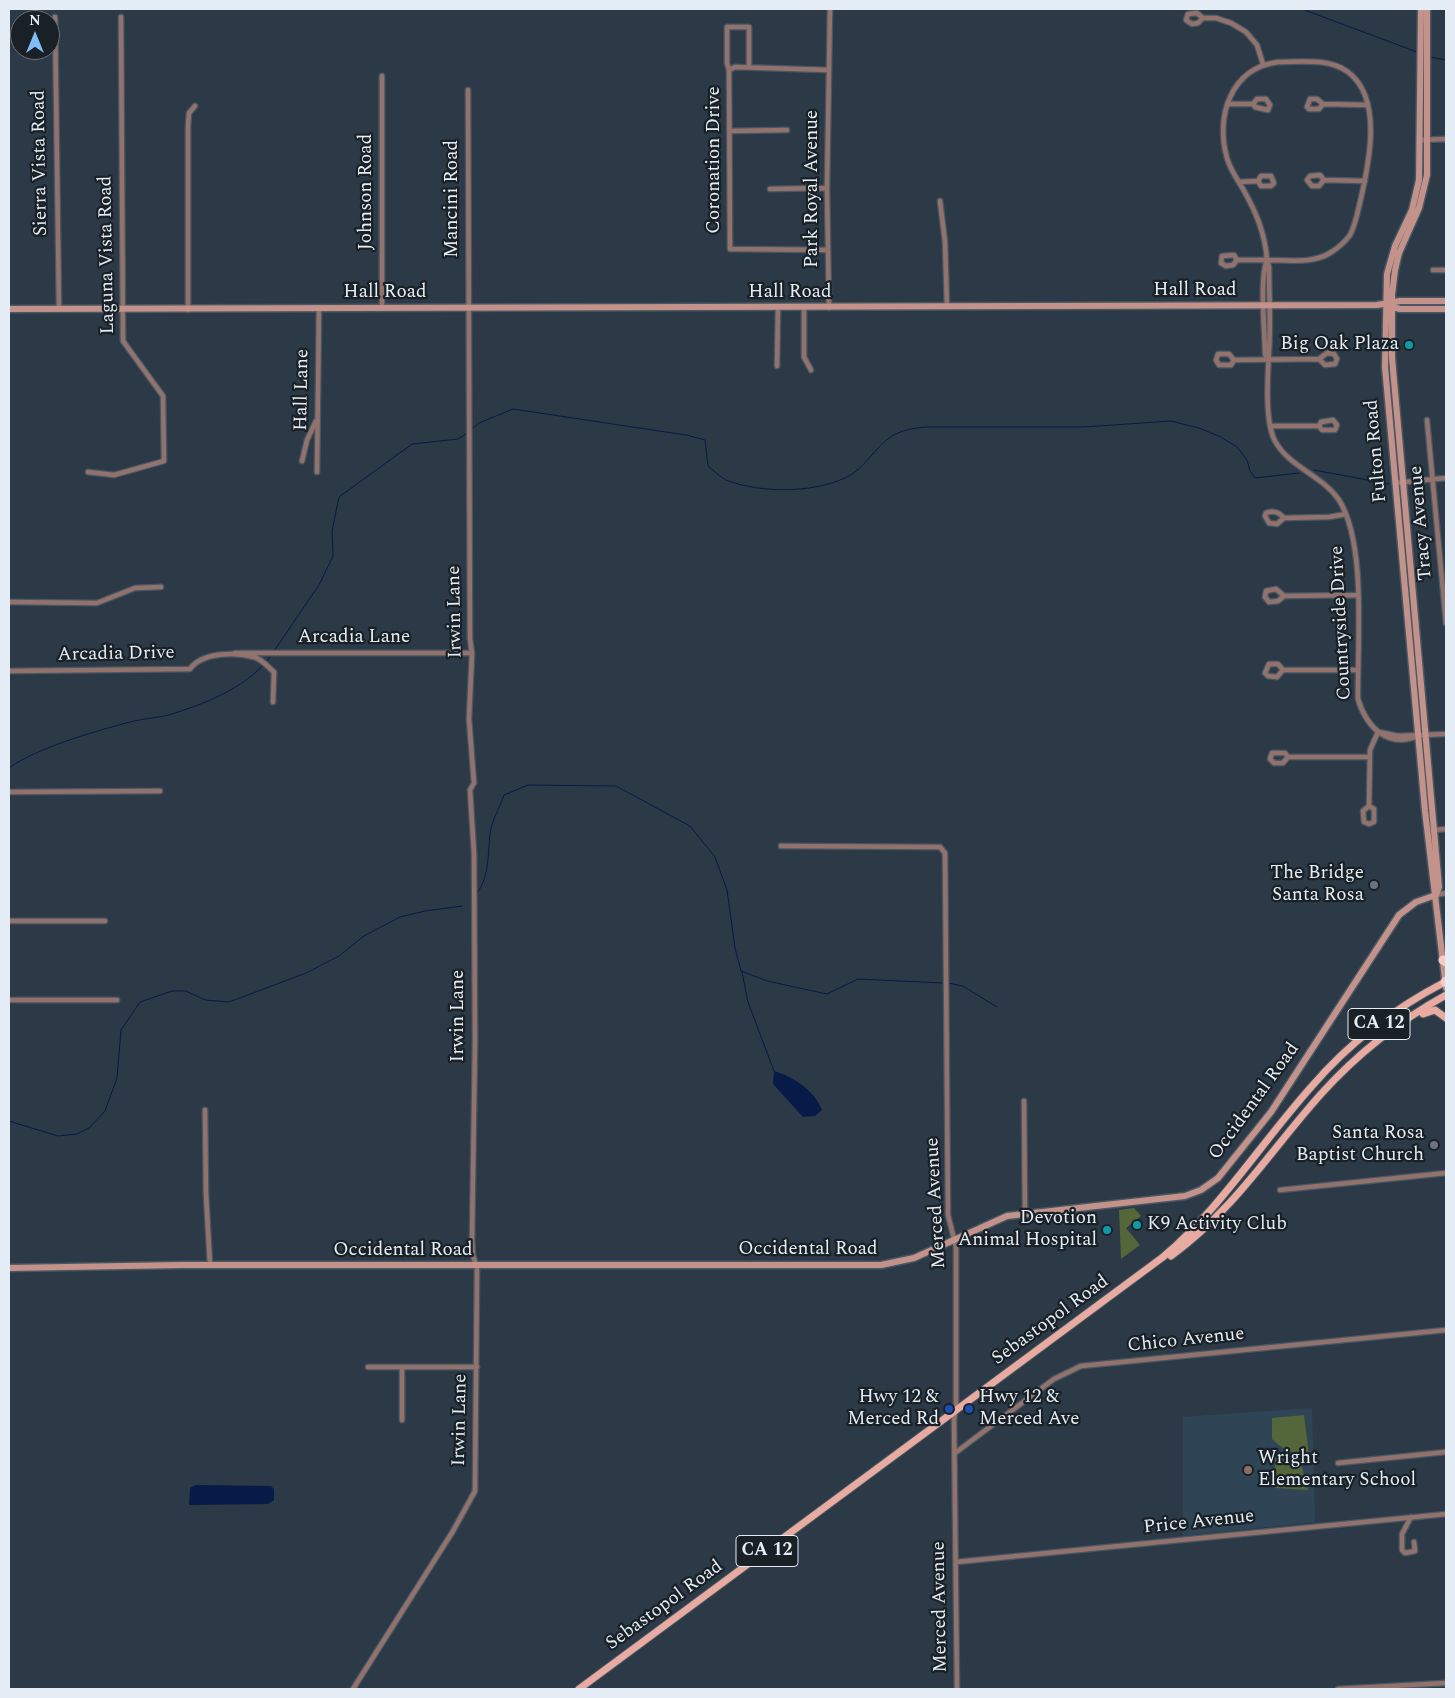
<!DOCTYPE html>
<style>
body{margin:0}
#map{position:relative;width:1455px;height:1698px;overflow:hidden;background:#2b3a46;font-family:Spectral,serif}
canvas{display:block}
.frame{position:absolute;inset:0;border:10px solid #e4edf5;pointer-events:none}
.north{position:absolute;left:10px;top:10px;width:50px;height:50px;box-sizing:border-box;background:#192026;border:1px solid #6a7279;border-radius:50%;rotate:0deg;font-size:14px;font-weight:700;line-height:20px;text-align:center;color:#e4edf5}
.north::after{content:'';display:block;margin:auto;width:18px;height:22px;background:#80bdfa;clip-path:polygon(50% 0,100% 100%,50% 72%,0 100%)}
</style>
<div id="map">
<canvas width="1455" height="1698"></canvas>
<div class="frame"></div>
<div class="north">N</div>
</div>
<script>
const ctx = document.querySelector('canvas').getContext('2d');
ctx.lineJoin = 'round';
function fillPath(path, color) { ctx.fillStyle = color; ctx.fill(path, 'evenodd'); }
function strokePath(path, color, width, dash) { ctx.strokeStyle = color; ctx.lineWidth = width; ctx.lineCap = dash ? 'butt' : 'round'; ctx.setLineDash(dash || []); ctx.stroke(path); }
function drawText(font, color, halo, rows, align = 'center') {
  ctx.font = font + ' Spectral,serif'; ctx.lineWidth = 4.5; ctx.setLineDash([]); ctx.textBaseline = 'middle'; ctx.strokeStyle = halo; ctx.fillStyle = color; for (const [text, x, y, turn = 0] of rows) {
    ctx.save(); ctx.translate(x, y); ctx.rotate((+turn || 0) * Math.PI / 180); ctx.textAlign = isNaN(turn) ? turn : align; if (halo) ctx.strokeText(text, 0, 0); ctx.fillText(text, 0, 0); ctx.restore();
  }
}
fillPath(new Path2D(`
 M1312 1408 1315 1522 1183 1536V1417Z`), '#2f4555');
fillPath(new Path2D(`
 M1134 1208 1141 1216 1126 1228 1140 1245 1121 1259 1119 1210Z
 M1304 1415 1309 1454C1293 1456 1283 1449 1272 1439V1418Z
 M1275 1457 1301 1464 1308 1490 1275 1488Z`), '#54673b');
fillPath(new Path2D(`
 M774 1071C794 1077 814 1090 822 1110L815 1116 803 1117 773 1084Z
 M196 1485 271 1486 274 1489V1500L268 1504 189 1505 190 1488Z`), '#061b47');
strokePath(new Path2D(`
 M1302 9 1417 52
 M1430 57 1446 60
 M472 429 479 423 513 409 686 435 705 440 708 466C713 470 720 477 726 480 761 494 824 494 855 472 861 468 866 461 871 456 889 435 897 430 925 427H1084L1171 421 1199 428 1221 437 1237 447 1247 460 1250 471 1255 478 1299 473
 M1314 470 1389 484
 M274 651 319 585 333 556 332 531 339 497 412 444 458 439 467 433
 M9 768C36 748 96 731 130 722 145 718 161 718 175 713 210 702 251 685 272 654
 M477 893C491 875 487 849 491 828 494 817 500 806 504 795L528 785 616 786 690 826 715 857 727 890 735 948 741 971 767 981 827 994 858 979 943 983
 M742 972 748 1002 774 1071
 M948 983 963 986 997 1007
 M9 1121 58 1136 77 1134 89 1128 105 1111 117 1078 121 1030 140 1002 172 991H186L205 1000 229 1002 306 973 339 956 364 936 400 917 425 911 462 906`), '#061b47', 1);
const street = new Path2D(`
 M55 17 59 309
 M1203 18 1198 23 1192 24 1186 20 1188 14 1197 13 1203 18H1216L1231 23 1246 32 1257 45 1263 64
 M1278 62C1302 62 1329 58 1348 72 1383 98 1369 163 1361 198 1358 210 1356 224 1350 235 1345 242 1338 248 1330 253 1312 264 1287 260 1267 260 1265 233 1256 212 1243 189 1237 179 1230 169 1227 158 1215 116 1231 68 1278 62Z
 M749 67V27H727V63L729 70 730 249 827 250
 M729 70 735 67 828 70
 M382 76V307
 M1228 104H1253L1255 107 1268 110 1270 105 1266 99H1257L1253 104
 M1323 104 1319 109H1309L1307 107 1310 99H1317L1323 104 1368 105
 M730 131 787 130
 M1420 140 1446 139
 M1324 180 1319 186H1312L1307 180 1310 176 1320 175 1324 180 1365 181
 M1239 182 1258 181 1261 186H1271L1274 183 1271 176H1261L1258 181
 M770 189 827 188
 M940 201 945 242 947 307
 M1237 260 1233 265 1226 266 1221 263 1222 256 1234 255 1237 260H1267
 M1267 260 1269 267C1269 295 1271 323 1269 351 1268 374 1264 420 1275 441 1289 467 1323 476 1339 500 1367 544 1357 646 1358 699 1366 726 1387 749 1418 736
 M1267 260C1259 280 1265 330 1265 354L1267 359
 M1433 270H1446
 M804 308V357L811 370
 M829 308 827 188 830 9
 M188 310V127L189 113 195 106
 M1234 360 1231 365H1219L1216 360 1218 354H1229L1234 360 1319 359 1325 365 1335 364 1337 359 1334 354 1327 353 1319 359
 M777 366 778 308
 M1427 420 1446 623
 M1270 426H1319L1322 430H1335L1337 425 1333 420 1321 422 1319 426
 M302 461 307 440 316 421
 M88 472 114 475 164 461 163 396 123 341 121 17
 M317 472 319 308
 M1395 483 1446 478
 M1284 518 1277 524 1269 523 1265 516 1266 513C1274 510 1279 512 1284 518L1329 517 1346 514
 M1284 596 1278 601 1269 602 1265 597 1266 591 1276 589 1284 596 1357 595
 M9 602 97 603 135 588 161 587
 M235 653H472
 M1283 670 1277 677 1268 676 1265 673 1269 664H1278L1283 670H1357
 M9 671 190 669C202 652 235 652 254 657 262 659 268 667 274 672L273 702
 M1379 732 1398 736 1446 734
 M1288 757 1283 763H1274L1270 759 1272 753H1285L1288 757H1369
 M9 792 160 791
 M1369 806 1374 809V822L1369 824 1364 822 1363 811 1369 806 1370 750 1378 732
 M1433 830 1446 829
 M781 846 940 847 945 853 948 1215 956 1247V1404L954 1420 957 1689
 M1436 895 1446 893
 M9 921H105
 M9 1000H117
 M1024 1101 1025 1213
 M205 1110 206 1194 210 1265
 M1280 1190 1446 1173
 M368 1367H477
 M402 1420V1367
 M955 1453 1054 1379 1081 1366 1446 1330
 M1338 1463 1446 1452
 M1411 1517 1402 1534V1550L1405 1553 1415 1551 1414 1542
 M956 1562 1446 1514
 M353 1689 453 1531 475 1491 477 1267 473 1256 472 1241 475 1042 474 853 470 790 474 783 469 719 472 653 470 639 468 90
 M1338 1689 1446 1683`);
const secondary = new Path2D(`
 M1421 9 1419 180 1412 210 1395 246 1387 274 1385 367 1425 811 1446 988
 M1427 9V175L1419 208 1399 253 1395 270 1392 295V358L1439 887 1436 895
 M1389 306 1400 309H1446
 M9 309 1377 305 1400 301H1446
 M9 1268 181 1265H881L914 1258 1007 1216 1185 1196 1201 1190 1218 1178 1271 1112 1399 915 1416 902 1436 895`);
const primary = new Path2D(`
 M1423 1014 1435 1010 1446 1018
 M1171 1256C1235 1209 1270 1151 1321 1094 1357 1054 1399 1021 1446 995
 M579 1689 1163 1257C1221 1208 1261 1143 1312 1086 1349 1043 1395 1008 1445 982`);
const highway = new Path2D(`
 M1443 960 1446 962
 M1445 982 1446 981`);
strokePath(street, '#495762', 7);
strokePath(secondary, '#495762', 9);
strokePath(primary, '#495762', 9);
strokePath(highway, '#495762', 11);
strokePath(street, '#91726d', 4.5);
strokePath(secondary, '#c2928b', 6);
strokePath(primary, '#e8aba1', 7);
strokePath(highway, '#f7cac3', 9);
for (const [x, y, r, color] of [
 [1409,345,5,"#0f9aa8"],
 [1374,885,5,"#6b7280"],
 [1434,1145,5,"#6b7280"],
 [1137,1225,5,"#0f9aa8"],
 [1107,1230,5,"#0f9aa8"],
 [949,1409,5,"#1a4fb4"],
 [969,1409,5,"#1a4fb4"],
 [1248,1470,5,"#8d6e63"]
]) { const dot = new Path2D(); dot.arc(x, y, r, 0, 2 * Math.PI); ctx.fillStyle = color; ctx.fill(dot); strokePath(dot, '#192026', 2); }
for (const [x, y, w] of [
 [1379,1024,62],
 [767,1551,62]
]) { const box = new Path2D(); box.roundRect(x - w / 2, y - 15.5, w, 31, 4); ctx.fillStyle = '#192026'; ctx.fill(box); strokePath(box, '#e4edf5', 1); }
drawText('bold 18px', '#e4edf5', null, [
 ["CA 12",1379,1024],
 ["CA 12",767,1551]
]);
drawText('19px', '#e4edf5', '#192026', [
 ["Coronation Drive",715,160,-90],
 ["Sierra Vista Road",41,163,-91],
 ["Park Royal Avenue",813,189,-90],
 ["Johnson Road",367,192,-90],
 ["Mancini Road",453,199,-90],
 ["Laguna Vista Road",108,255,-91],
 ["Hall Road",1195,291],
 ["Hall Road",385,293],
 ["Hall Road",790,293],
 ["Hall Lane",303,390,-89],
 ["Fulton Road",1377,451,-95],
 ["Tracy Avenue",1422,523,-95],
 ["Irwin Lane",456,612,-91],
 ["Countryside Drive",1342,623,-93],
 ["Arcadia Lane",354,638],
 ["Arcadia Drive",116,655,-1],
 ["Irwin Lane",459,1016,-90],
 ["Occidental Road",1255,1102,-54],
 ["Merced Avenue",937,1203,-93],
 ["Occidental Road",808,1250],
 ["Occidental Road",403,1251],
 ["Sebastopol Road",1051,1321,-36],
 ["Chico Avenue",1186,1341,-6],
 ["Irwin Lane",461,1420,-89],
 ["Price Avenue",1199,1523,-6],
 ["Sebastopol Road",665,1606,-36],
 ["Merced Avenue",941,1607,-91]
]);
drawText('19px', '#e4edf5', '#192026', [
 ["Big Oak Plaza",1399,345],
 ["The Bridge",1364,874],
 ["Santa Rosa",1364,896],
 ["Santa Rosa",1424,1134],
 ["Baptist Church",1424,1156],
 ["Devotion",1097,1219],
 ["Animal Hospital",1097,1241],
 ["K9 Activity Club",1147,1225,"left"],
 ["Hwy 12 &",939,1398],
 ["Merced Rd",939,1420],
 ["Hwy 12 &",979,1398,"left"],
 ["Merced Ave",979,1420,"left"],
 ["Wright",1258,1459,"left"],
 ["Elementary School",1258,1481,"left"]
], 'right');
</script>
